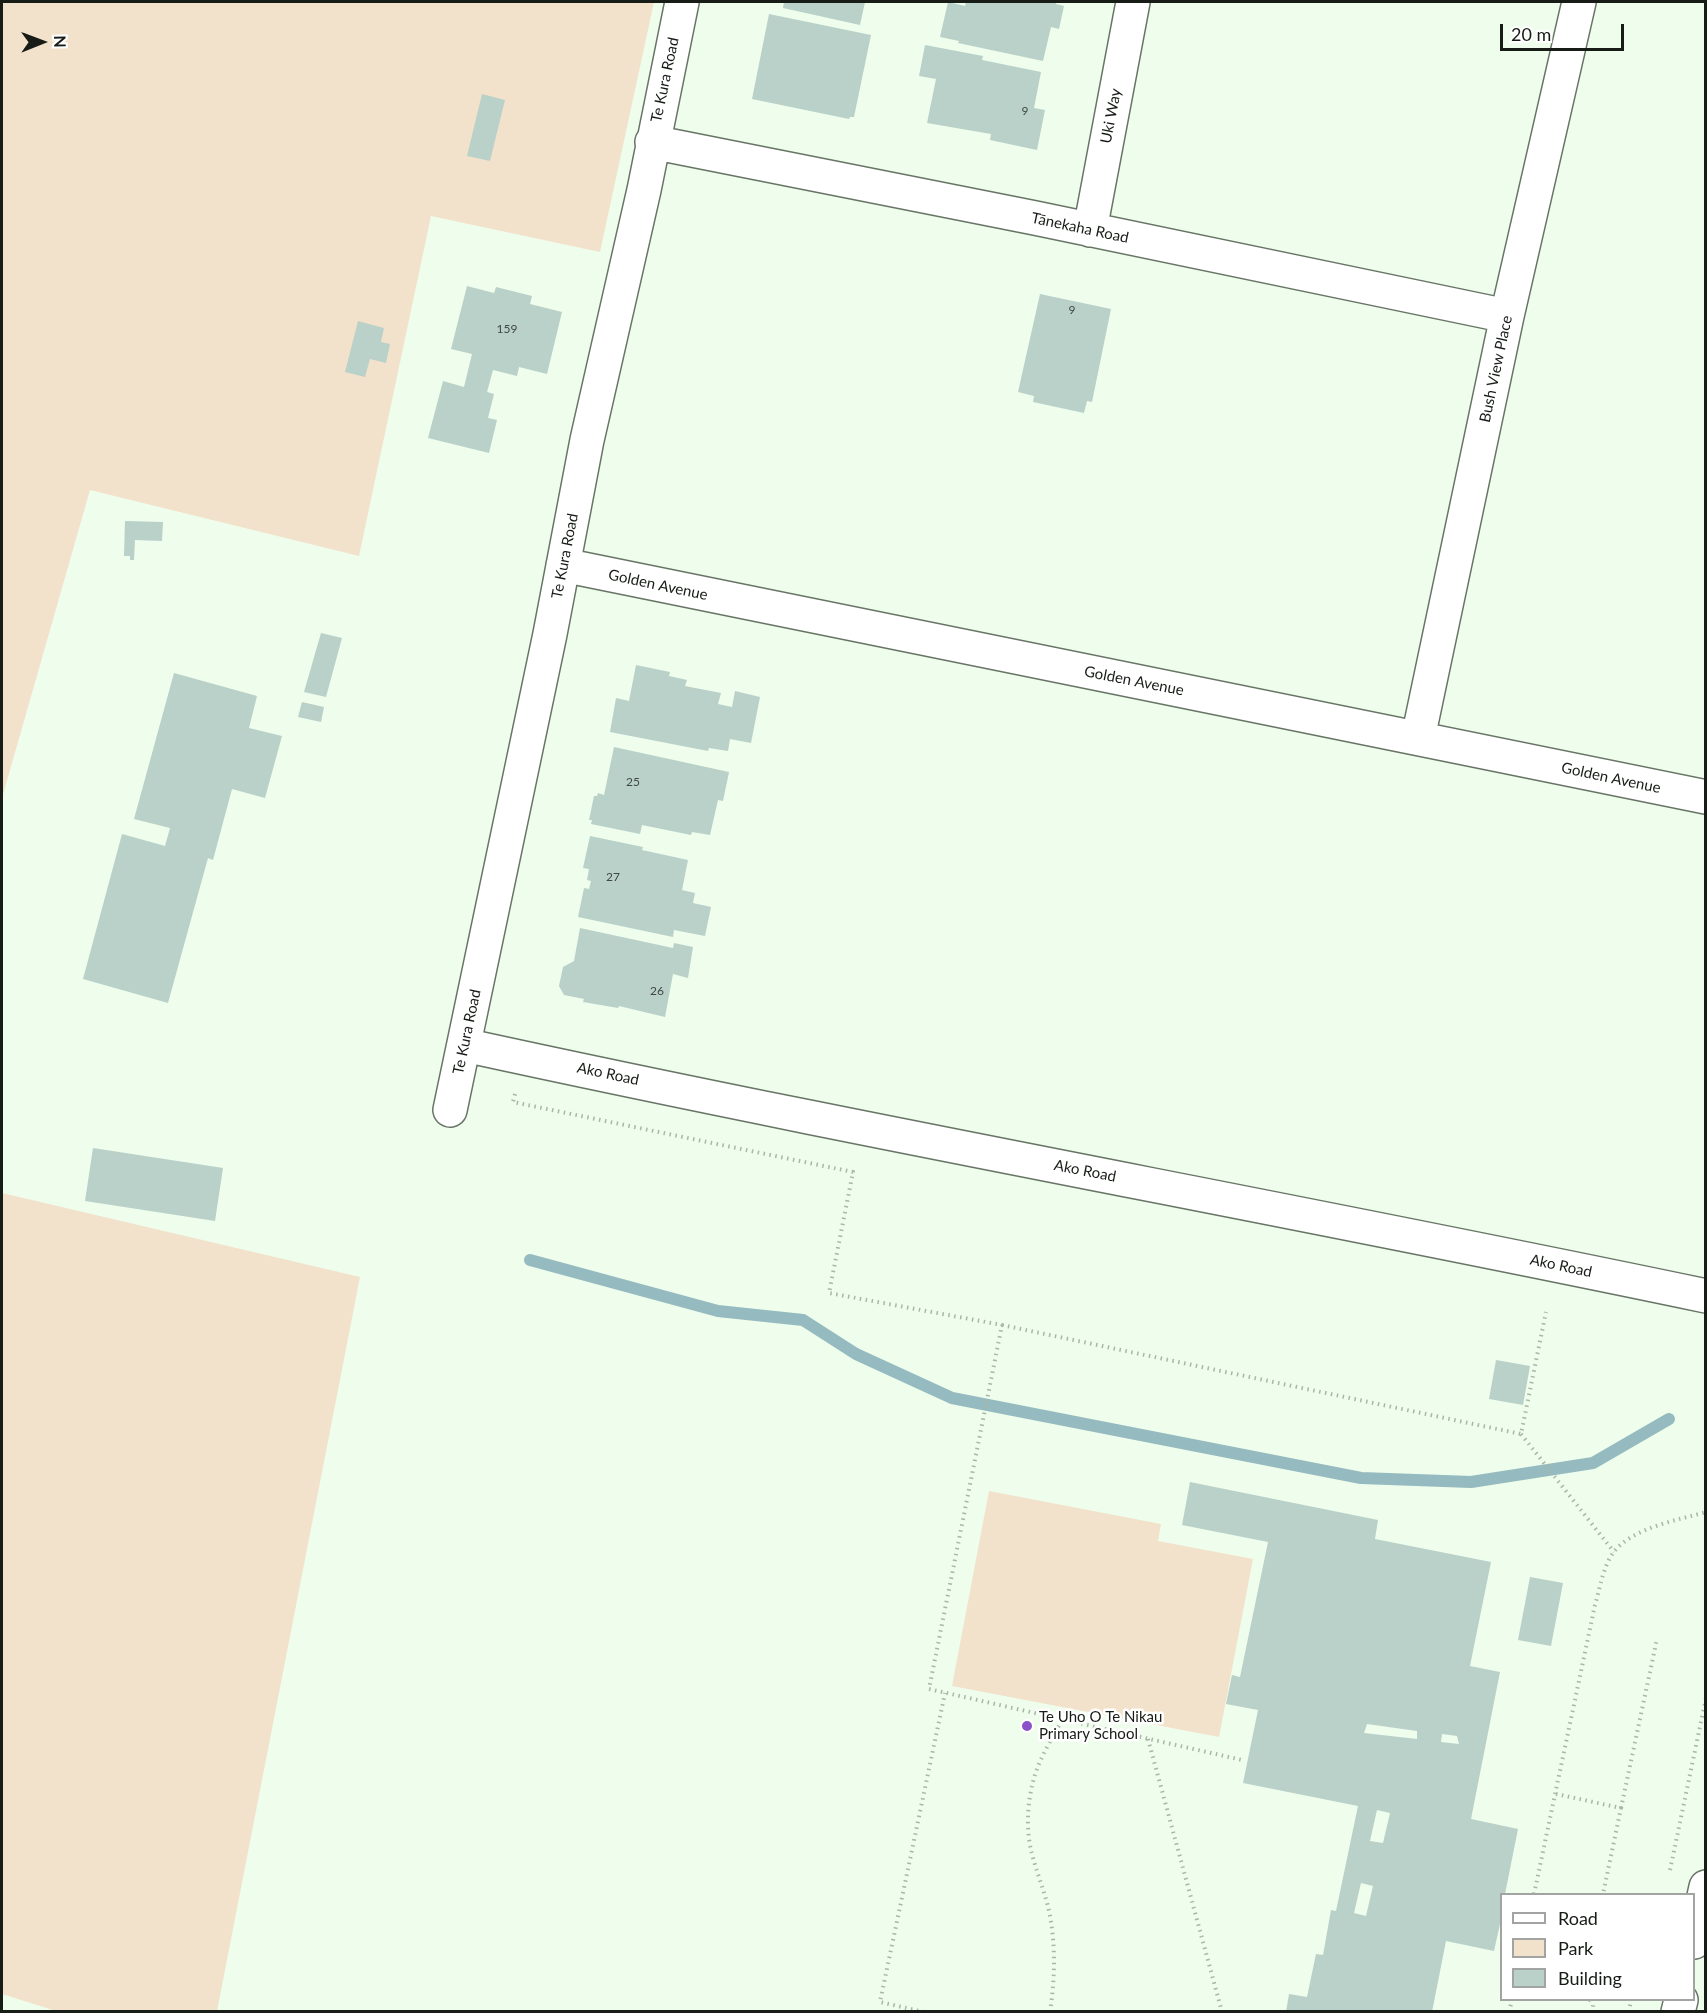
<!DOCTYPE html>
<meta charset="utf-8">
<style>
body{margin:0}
#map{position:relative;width:1707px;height:2013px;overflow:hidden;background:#eefdec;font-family:Lato,sans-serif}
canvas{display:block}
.frame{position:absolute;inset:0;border:3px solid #171c16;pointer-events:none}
.legend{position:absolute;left:1500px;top:1893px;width:195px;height:108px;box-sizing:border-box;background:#fff;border:2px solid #a2a4a2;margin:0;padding:8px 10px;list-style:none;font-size:18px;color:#171c16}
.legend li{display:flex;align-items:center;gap:12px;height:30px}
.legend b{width:30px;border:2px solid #a2a4a2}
.north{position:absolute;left:12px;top:12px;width:60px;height:60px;-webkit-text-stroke:4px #fff;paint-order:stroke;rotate:89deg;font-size:16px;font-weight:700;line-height:24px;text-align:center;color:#171c16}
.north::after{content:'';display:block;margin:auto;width:21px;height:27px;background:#171c16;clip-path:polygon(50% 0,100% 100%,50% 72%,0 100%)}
.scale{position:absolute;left:1500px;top:24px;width:124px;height:27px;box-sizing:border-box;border:3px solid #171c16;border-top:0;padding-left:8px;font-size:18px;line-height:21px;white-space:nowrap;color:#171c16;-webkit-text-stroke:4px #fff;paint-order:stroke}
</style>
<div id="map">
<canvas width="1707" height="2013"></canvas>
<div class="frame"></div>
<ul class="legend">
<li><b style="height:8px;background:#fff"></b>Road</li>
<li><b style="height:16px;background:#f3e2cb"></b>Park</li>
<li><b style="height:16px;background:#bad1c9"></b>Building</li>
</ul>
<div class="north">N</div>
<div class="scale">20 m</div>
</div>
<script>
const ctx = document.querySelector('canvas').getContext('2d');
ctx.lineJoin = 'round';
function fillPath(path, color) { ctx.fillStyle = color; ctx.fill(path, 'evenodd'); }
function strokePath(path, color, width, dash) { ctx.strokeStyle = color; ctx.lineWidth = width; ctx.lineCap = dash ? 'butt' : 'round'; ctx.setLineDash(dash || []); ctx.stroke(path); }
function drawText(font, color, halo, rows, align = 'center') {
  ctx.font = font + ' Lato,sans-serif'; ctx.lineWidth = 5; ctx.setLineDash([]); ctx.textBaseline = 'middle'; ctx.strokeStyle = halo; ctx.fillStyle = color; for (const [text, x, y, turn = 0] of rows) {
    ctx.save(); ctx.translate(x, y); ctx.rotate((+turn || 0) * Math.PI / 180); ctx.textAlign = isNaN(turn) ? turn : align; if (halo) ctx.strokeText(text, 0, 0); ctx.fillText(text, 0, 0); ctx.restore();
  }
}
fillPath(new Path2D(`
 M2 2H654L600 252 431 216 359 556 90 490 2 798Z
 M2 1193 360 1277 217 2011H56L2 1994Z
 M989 1491 1161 1524 1158 1541 1253 1559 1219 1737 952 1686Z`), '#f3e2cb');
strokePath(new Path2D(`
 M530 1260 718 1311 803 1320 856 1354 952 1398 1361 1478 1471 1482 1593 1463 1669 1419`), '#95babf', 12);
fillPath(new Path2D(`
 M784 2H865L860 25 783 8Z
 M948 2 965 6 966 2H1056V4L1064 6 1059 29 1051 27 1043 61 958 43 959 41 940 37Z
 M769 14 871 35 854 117H850L849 119 752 99Z
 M925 45 983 56 982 60 1041 72 1034 108 1045 110 1037 150 990 140 991 134 927 123 936 79 919 76Z
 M482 94 505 100 490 161 467 156Z
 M467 286 494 293 496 287 532 296 530 304 562 312 547 374 519 367 517 376 493 370 487 392 494 394 488 418 497 420 489 453 428 438 443 381 464 387 472 354 451 349Z
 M1040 294 1111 309 1092 402 1087 401 1084 413 1033 402 1034 396 1018 392Z
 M358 321 384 328 381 342 390 344 386 363 370 359 365 377 345 372Z
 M125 521 163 522 162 541 135 540 134 560H130V556H124Z
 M321 633 342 638 326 697 304 692Z
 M636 665 670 672 669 676 687 680 685 686 721 693 718 704 732 707 735 691 760 697 751 743 730 739 728 751 709 748 708 751 610 732 616 698 629 701Z
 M174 673 257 696 249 728 282 736 265 798 232 789 213 860 208 858 168 1003 83 979 122 834 165 846 170 828 134 819Z
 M302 702 324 707 321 722 298 717Z
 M614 747 729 772 723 801 718 800 710 835 692 832 691 835 642 825 640 834 591 824 592 820H589L594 796H597L598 793 604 795Z
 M590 836 643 847 642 850 688 860 682 890 695 893 693 903 711 907 705 936 674 930 673 937 578 917 584 888 589 889 591 881 587 880 589 869 583 868Z
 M580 928 673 948 674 943 693 947 688 978 673 974 665 1017 619 1006 618 1008 583 1002 584 999 564 995 559 986 563 967 574 961Z
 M93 1148 223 1168 215 1221 85 1201Z
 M1496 1360 1530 1366 1523 1405 1489 1399Z
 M1190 1482 1378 1520 1375 1539 1491 1562 1470 1666 1500 1672 1471 1819 1518 1829 1505 1894H1502V1915L1494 1951 1446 1941 1432 2012H1286L1289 1994 1307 1997 1316 1954 1323 1955 1331 1910 1336 1911 1358 1806 1243 1783 1258 1710 1226 1704 1232 1675 1240 1677 1268 1542 1182 1525ZM1367 1724 1417 1731V1739L1364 1733ZM1442 1734 1457 1736 1459 1744 1441 1742ZM1377 1810 1390 1813 1383 1843 1370 1841ZM1361 1883 1373 1886 1366 1916 1354 1913Z
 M1530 1577 1563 1583 1551 1646 1518 1640Z`), '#bad1c9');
const street = new Path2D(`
 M652 142 1035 218 1507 316
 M1090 230 1133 2
 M563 565 1706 797
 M1418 738 1507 316 1579 2
 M464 1045C876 1135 1292 1209 1706 1296
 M450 1110 550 634 587 440 644 190 682 2`);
const secondary = new Path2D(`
 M1694 1942 1706 1887
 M1678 2012 1681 2000`);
strokePath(street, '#687566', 36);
strokePath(secondary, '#687566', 36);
strokePath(new Path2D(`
 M515 1094 513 1102 853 1172 829 1293 1002 1325 929 1689 1242 1760
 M1002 1325 1521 1434 1546 1312
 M1521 1434 1614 1552
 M1148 1739 1222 2012
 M1556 1794 1621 1808 1603 1894
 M1621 1808 1657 1639
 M1670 1870 1706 1698
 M1534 1894 1595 1605C1600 1588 1603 1567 1613 1553 1631 1528 1678 1520 1706 1512
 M1590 2000 1593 2005 1592 2012
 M924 2012 880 2002 945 1693
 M1050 2012C1055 1978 1056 1945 1049 1911 1045 1892 1037 1874 1032 1854 1026 1832 1027 1804 1033 1782 1038 1760 1052 1739 1062 1720
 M1509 2012 1512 2000
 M1629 2012 1631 2000`), '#aab6a8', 4, [1.5, 4.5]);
strokePath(street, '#fff', 33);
strokePath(secondary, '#fff', 33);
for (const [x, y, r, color] of [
 [1027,1726,6,"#8a51c8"]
]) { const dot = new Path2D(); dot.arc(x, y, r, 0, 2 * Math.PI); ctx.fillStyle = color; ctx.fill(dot); strokePath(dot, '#fff', 2); }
drawText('12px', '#404943', null, [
 ["9",1025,111],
 ["9",1072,310],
 ["159",507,329],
 ["25",633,782],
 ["27",613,877],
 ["26",657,991]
]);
drawText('15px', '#171c16', '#fff', [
 ["Te Kura Road",665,80,-78],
 ["Uki Way",1111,116,-79],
 ["Tānekaha Road",1080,228,12],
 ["Bush View Place",1496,369,-78],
 ["Te Kura Road",565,556,-79],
 ["Golden Avenue",658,585,12],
 ["Golden Avenue",1134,681,11],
 ["Golden Avenue",1611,778,12],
 ["Te Kura Road",467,1032,-78],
 ["Ako Road",608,1074,12],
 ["Ako Road",1085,1171,11],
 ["Ako Road",1561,1266,12]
]);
drawText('15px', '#171c16', '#fff', [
 ["Te Uho O Te Nikau",1039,1717],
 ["Primary School",1039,1734]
], 'left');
</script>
